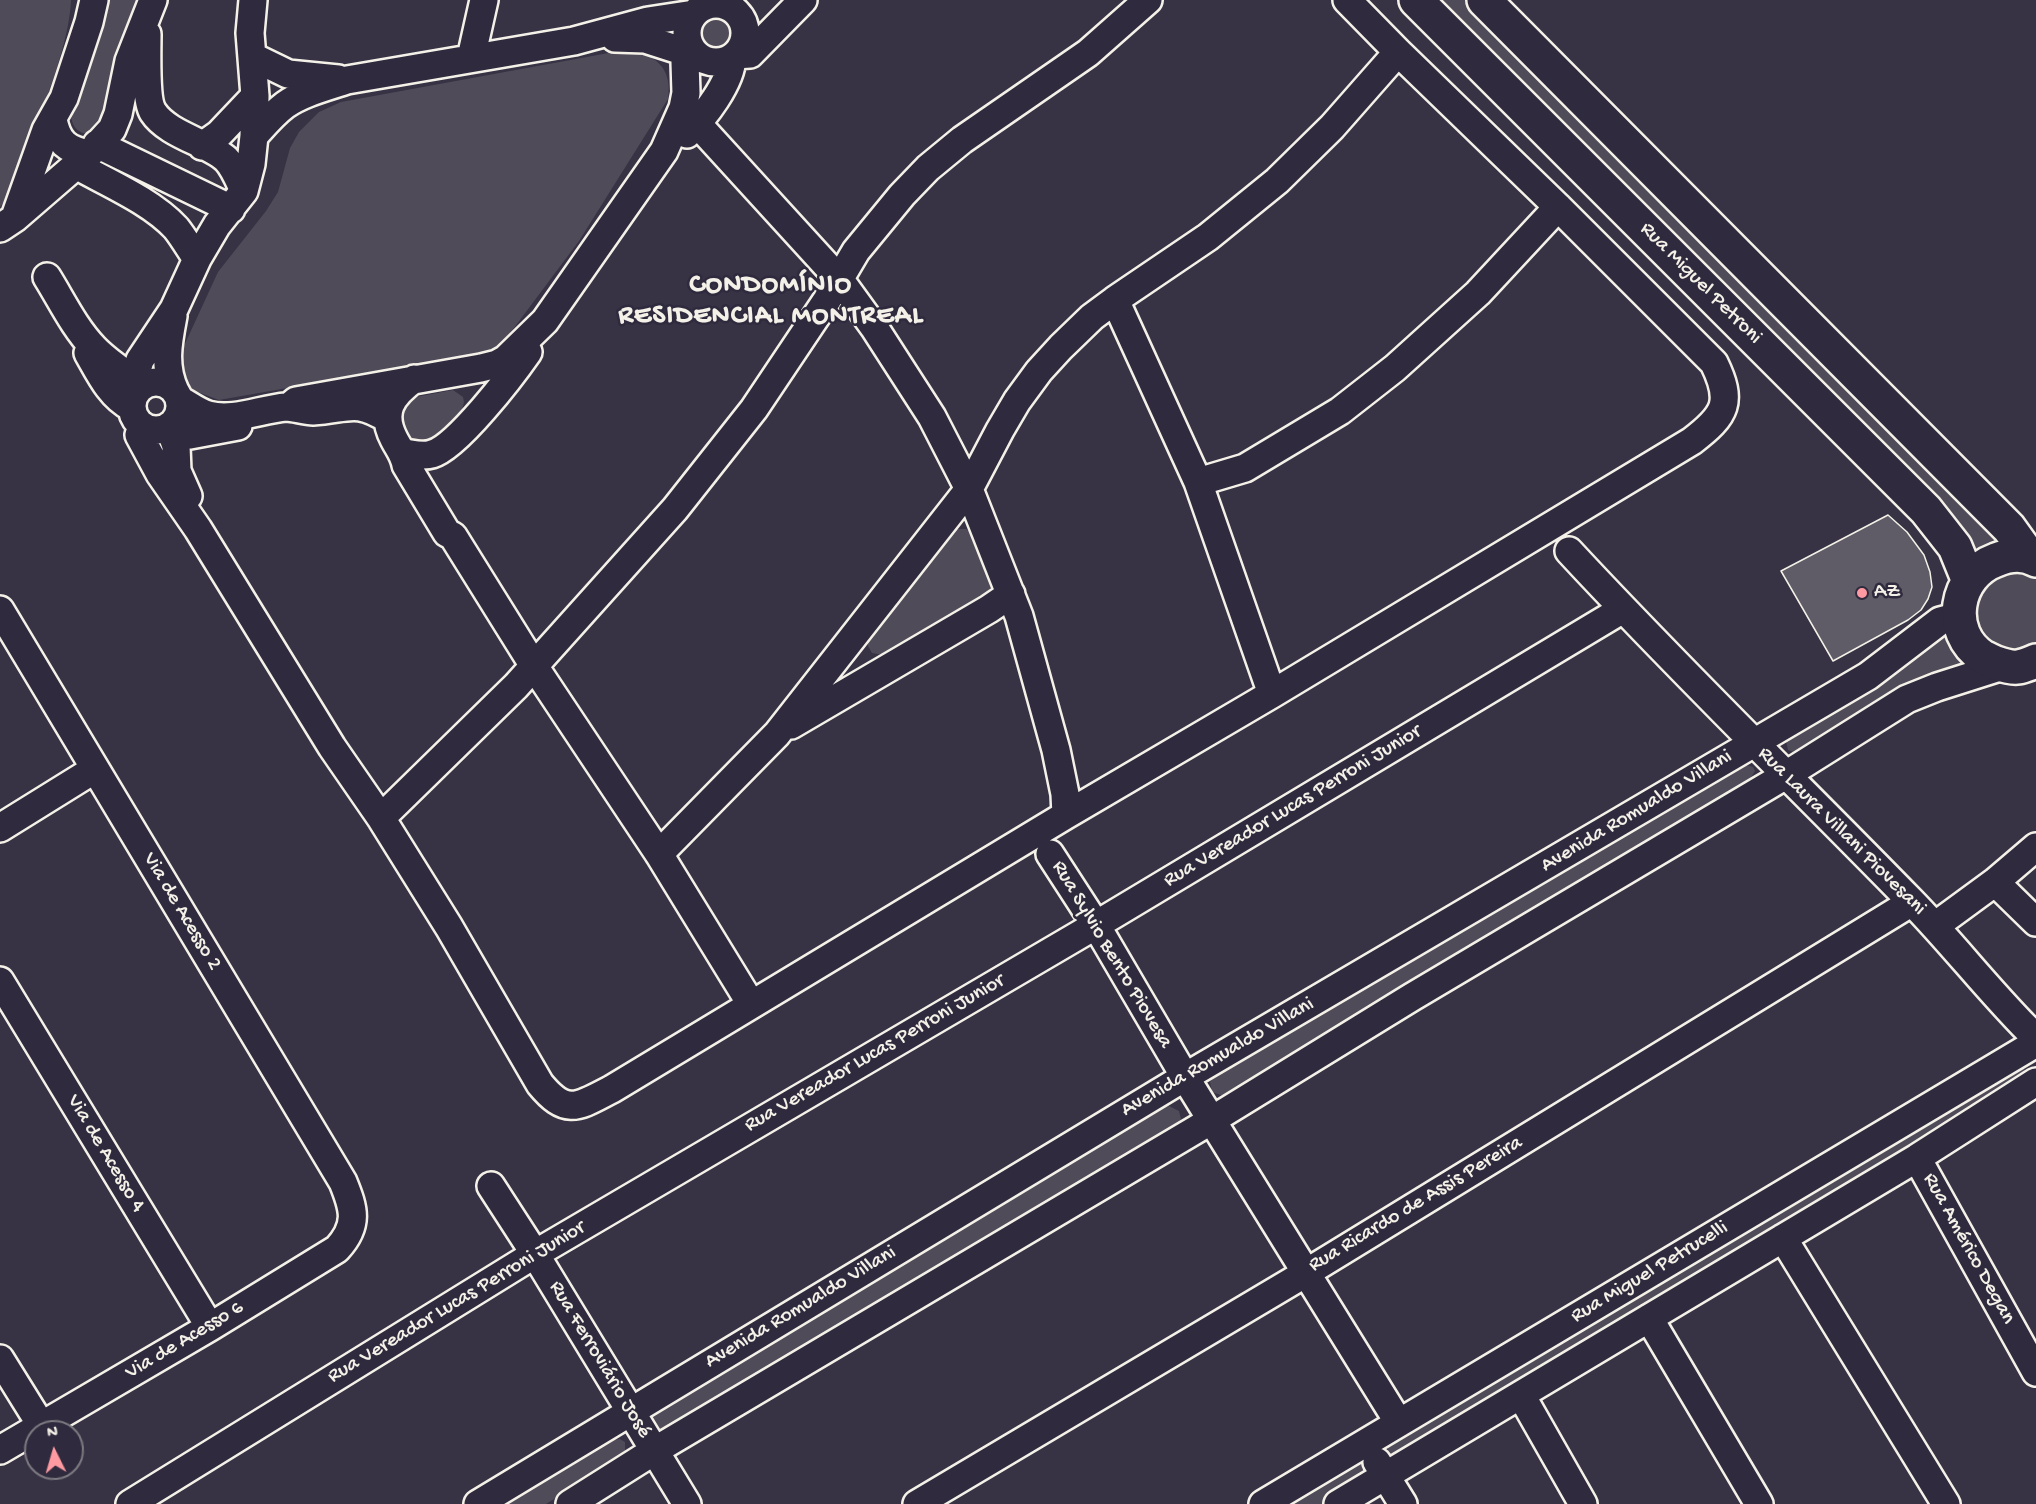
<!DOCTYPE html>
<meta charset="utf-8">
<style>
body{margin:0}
#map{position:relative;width:2036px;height:1504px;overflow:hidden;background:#373244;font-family:"Gochi Hand",sans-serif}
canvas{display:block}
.north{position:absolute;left:24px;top:1420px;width:60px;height:60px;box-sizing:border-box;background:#2f2a3d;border:2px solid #7e7a81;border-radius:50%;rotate:355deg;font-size:16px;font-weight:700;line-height:24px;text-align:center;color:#f4f1e8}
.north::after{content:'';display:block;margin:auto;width:21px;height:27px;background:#ff9aa2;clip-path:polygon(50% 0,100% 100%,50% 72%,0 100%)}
</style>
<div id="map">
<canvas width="2036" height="1504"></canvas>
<div class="north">N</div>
</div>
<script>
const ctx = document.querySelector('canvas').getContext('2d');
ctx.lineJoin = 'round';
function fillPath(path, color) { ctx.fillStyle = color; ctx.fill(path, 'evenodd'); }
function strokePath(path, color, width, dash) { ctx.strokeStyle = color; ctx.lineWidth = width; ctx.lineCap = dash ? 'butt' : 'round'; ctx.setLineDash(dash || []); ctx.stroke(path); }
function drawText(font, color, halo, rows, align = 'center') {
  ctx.font = font + ' "Gochi Hand",sans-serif'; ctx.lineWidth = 5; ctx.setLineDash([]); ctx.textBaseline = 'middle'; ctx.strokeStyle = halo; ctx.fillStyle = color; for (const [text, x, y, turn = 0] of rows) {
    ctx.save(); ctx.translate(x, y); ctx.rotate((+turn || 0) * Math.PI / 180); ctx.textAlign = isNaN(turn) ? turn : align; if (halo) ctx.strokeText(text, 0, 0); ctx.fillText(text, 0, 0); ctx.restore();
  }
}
fillPath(new Path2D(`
 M0 0H71C70 29 58 66 48 94 44 104 39 113 35 123 26 152 23 185 0 207Z
 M105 0H146L108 122C105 125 100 131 96 132 78 138 70 125 71 110Z
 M1438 0H1471L2005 540 1974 556Z
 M695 34a22 22 0 1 1 44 0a22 22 0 1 1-44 0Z
 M625 50C654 53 673 67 668 99L579 241 499 348 492 352 219 400 195 391 187 383 182 356 183 348 218 272 266 211 278 192 290 148 299 132 319 112 341 102Z
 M453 390 463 397 464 402 462 410 427 447 416 448 396 416 405 399Z
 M957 529H966L974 535 993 583 988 593 891 653 883 655 872 653 868 646V639L948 532Z
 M2004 568 2036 571V649L2012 654 1982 638 1974 623 1977 589Z
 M1948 629 1972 664 1908 685 1793 752 1788 750 1786 741 1787 737 1916 657Z
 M1742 764 1753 767 1755 771 1748 782 1400 987 1226 1097 1212 1092 1210 1082 1214 1077Z
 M2022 1066 2026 1072V1079L1396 1457 1388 1451V1445Z
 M1169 1106 1179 1111 1181 1119 1178 1124 662 1436 648 1423 650 1417 1160 1108Z
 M620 1439 625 1442V1451L616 1461 546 1504H507L612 1440Z
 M1358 1461 1368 1464V1478L1324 1504H1284Z`), '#504b59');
const building = new Path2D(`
 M1888 515 1907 532 1924 555 1930 572 1932 587 1928 599 1921 610 1908 620 1833 661 1781 571Z`);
fillPath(building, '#5f5c67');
strokePath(building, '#f4f1e8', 1.5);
const minor = new Path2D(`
 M687 33a29 29 0 1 1 58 0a29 29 0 1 1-58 0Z
 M147 34C147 50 145 100 153 112 168 135 207 142 226 159 234 167 239 180 244 191
 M615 38 645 39 676 49 690 46
 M735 55 750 54 803 0
 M253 57 288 74 338 79
 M471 58 484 0
 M683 108 840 280 874 327 932 417 969 489 1019 616 1056 750 1065 794 1066 815
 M53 119C57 142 67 150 89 154
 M687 134C704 117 731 83 732 58
 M254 136C264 125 273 114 285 105 302 93 326 87 347 80L574 41 648 21 694 14
 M97 144 231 209
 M202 146 219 134 255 96
 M76 165C108 183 151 201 176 228 184 238 190 249 197 259
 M15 217 46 130 64 98 89 22 94 0
 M0 228 15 218 89 154 112 129 118 114 129 61 153 0
 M47 277C62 301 74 327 94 348 108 363 126 372 139 387
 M1115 300 1198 482 1272 694
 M173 316C168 342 163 366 175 391
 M88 353C100 374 110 396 131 407
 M414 379C391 396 380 412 394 439 399 449 404 454 406 465L447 533 453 536 534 666 659 854 751 1004
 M132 406a24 24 0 1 1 48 0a24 24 0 1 1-48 0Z
 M139 387 137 370 140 360 174 309 197 259 217 225 244 191 251 164 254 136 255 96 250 33 253 0
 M180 400C189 405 198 412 208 415 233 422 261 409 286 407 294 407 304 411 313 411 348 409 355 398 388 419
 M289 407 296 401 481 368 497 364 506 359 545 321 664 151 683 108 686 93 685 62 686 54 691 48
 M172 424 180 431 190 435 238 426
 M142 426 139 435 160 474 198 529 332 747 381 818 449 927 540 1084C567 1117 579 1106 612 1089L1066 815 1272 694 1692 441C1726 415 1733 402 1714 363L1558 207 1398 52 1347 0
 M169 426 176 446 177 471 188 496
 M404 453C412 454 423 457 432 454 457 447 512 375 528 352
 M1198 482 1245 468 1340 411 1395 368 1478 293 1558 207
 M1569 551C1680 671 1797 784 1911 901 1954 945 1992 995 2036 1038
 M0 610 343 1182C354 1209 359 1225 337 1249L210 1327 0 1450
 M791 725 989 609 1011 594
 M381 818 516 686 675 509 754 409 827 300 856 251 902 195 928 168 962 140 1088 53 1148 0
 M0 828 95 769
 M659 854 777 734 969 489 1000 430 1017 401 1039 371 1061 347 1092 317 1115 300 1208 237 1277 181 1332 127 1398 52
 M1050 854 1096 925 1185 1077 1399 1423
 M1995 882 2036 922
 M1935 926 1995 882 2036 847
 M0 981 210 1327
 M1917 1158 2036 1372
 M491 1186 535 1254 687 1504
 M1783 1238 1946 1504
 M1649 1318 1759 1504
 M0 1359 41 1425
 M1521 1395 1583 1504
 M1377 1462 1403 1504
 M130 1504 535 1254 1096 925 1623 609
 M478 1504 1185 1077 1868 676 1940 621 1959 616
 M570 1504 654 1451 1212 1120 1412 997 1786 775 1907 699 1937 687 2003 666
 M917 1504 1306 1273 1912 902
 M1263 1504 2036 1043
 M1338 1504 1917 1158 2036 1082`);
const major = new Path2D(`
 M1416 0 1926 510 1955 547 1968 579
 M1484 0 2009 528 2030 557
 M2036 560C2023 553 2008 555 1996 560 1955 575 1945 632 1983 657 1987 659 1992 661 1996 663 2002 665 2011 668 2018 667 2024 666 2031 663 2036 661`);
strokePath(minor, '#f4f1e8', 32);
strokePath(major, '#f4f1e8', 38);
strokePath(minor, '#2f2a3d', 27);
strokePath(major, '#2f2a3d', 33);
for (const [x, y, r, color] of [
 [1862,593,6,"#ff9aa2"]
]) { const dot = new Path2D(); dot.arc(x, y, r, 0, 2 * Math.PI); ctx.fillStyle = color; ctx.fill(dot); strokePath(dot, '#2f2a3d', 2); }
drawText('21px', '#f4f1e8', '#2f2a3d', [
 ["Rua Miguel Petroni",1700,284,45],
 ["Rua Vereador Lucas Perroni Junior",1293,807,-31],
 ["Avenida Romualdo Villani",1637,812,-31],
 ["Rua Laura Villani Piovesani",1841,832,45],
 ["Via de Acesso 2",181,912,59],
 ["Rua Sylvio Bento Piovesa",1111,955,59],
 ["Rua Vereador Lucas Perroni Junior",875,1054,-30],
 ["Avenida Romualdo Villani",1218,1058,-30],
 ["Via de Acesso 4",105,1154,59],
 ["Rua Ricardo de Assis Pereira",1416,1205,-31],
 ["Rua Américo Degan",1968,1249,61],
 ["Rua Miguel Petrucelli",1650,1273,-31],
 ["Rua Vereador Lucas Perroni Junior",457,1303,-31],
 ["Avenida Romualdo Villani",801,1308,-31],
 ["Via de Acesso 6",185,1341,-31],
 ["Rua Ferroviário José",599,1360,59]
]);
drawText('21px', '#f4f1e8', '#2f2a3d', [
 ["AZ",1874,593]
], 'left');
ctx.letterSpacing = '1.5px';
drawText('bold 27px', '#f4f1e8', '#2f2a3d', [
 ["CONDOMÍNIO",771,287],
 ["RESIDENCIAL MONTREAL",771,318]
]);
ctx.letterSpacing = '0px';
</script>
